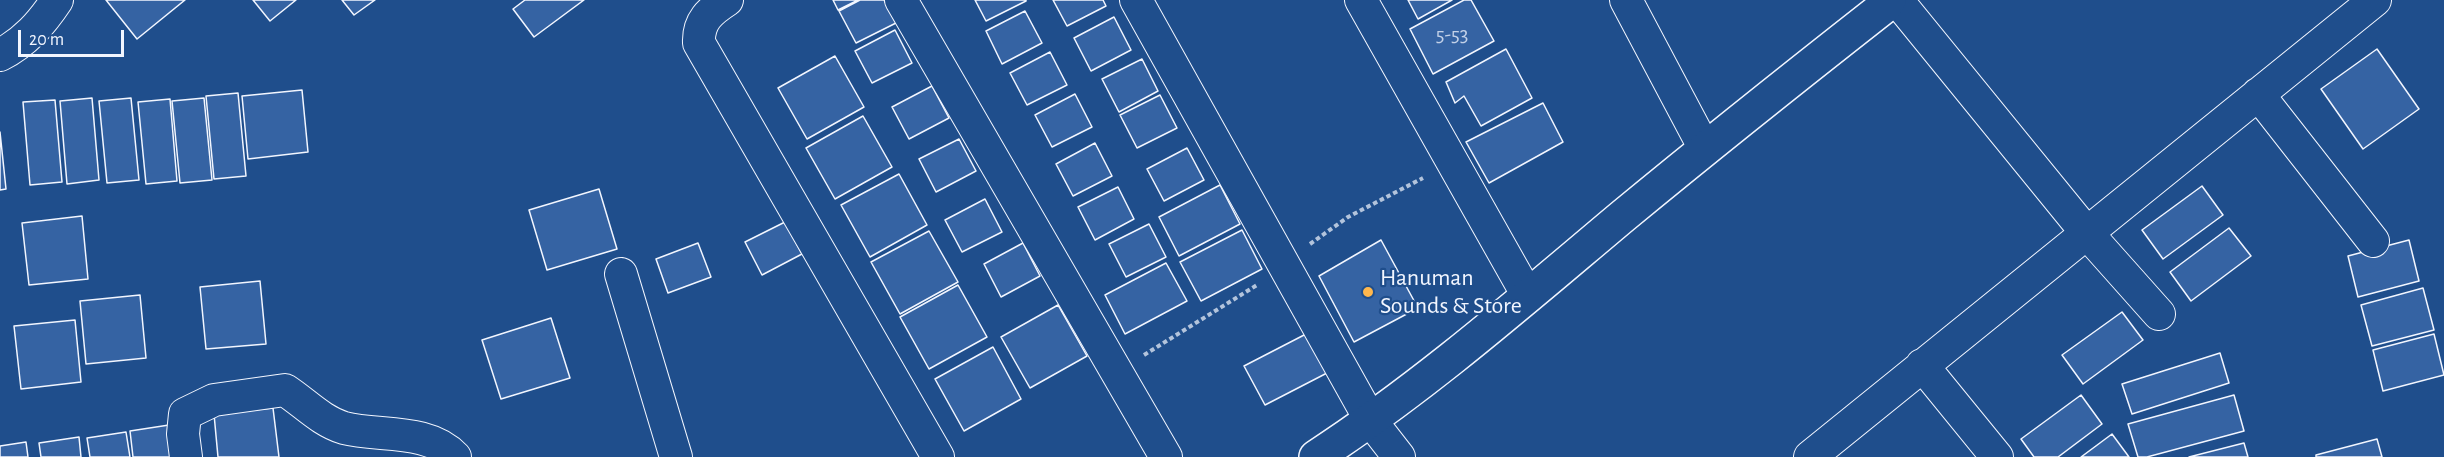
<!DOCTYPE html>
<style>
body{margin:0}
#map{position:relative;width:2444px;height:457px;overflow:hidden;background:#1f4e8c;font-family:"Alegreya Sans",sans-serif}
canvas{display:block}
.scale{position:absolute;left:18px;top:30px;width:106px;height:27px;box-sizing:border-box;border:3px solid #f2f6ff;border-top:0;padding-left:8px;font-size:18px;line-height:21px;white-space:nowrap;color:#f2f6ff;-webkit-text-stroke:4px #1f4e8c;paint-order:stroke}
</style>
<div id="map">
<canvas width="2444" height="457"></canvas>
<div class="scale">20 m</div>
</div>
<script>
const ctx = document.querySelector('canvas').getContext('2d');
ctx.lineJoin = 'round';
function fillPath(path, color) { ctx.fillStyle = color; ctx.fill(path, 'evenodd'); }
function strokePath(path, color, width, dash) { ctx.strokeStyle = color; ctx.lineWidth = width; ctx.lineCap = dash ? 'butt' : 'round'; ctx.setLineDash(dash || []); ctx.stroke(path); }
function drawText(font, color, halo, rows, align = 'center') {
  ctx.font = font + ' "Alegreya Sans",sans-serif'; ctx.lineWidth = 4.5; ctx.setLineDash([]); ctx.textBaseline = 'middle'; ctx.strokeStyle = halo; ctx.fillStyle = color; for (const [text, x, y, turn = 0] of rows) {
    ctx.save(); ctx.translate(x, y); ctx.rotate((+turn || 0) * Math.PI / 180); ctx.textAlign = isNaN(turn) ? turn : align; if (halo) ctx.strokeText(text, 0, 0); ctx.fillText(text, 0, 0); ctx.restore();
  }
}
const building = new Path2D(`
 M106 0H185L137 39Z
 M253 0H296L270 21Z
 M342 0H375L354 15Z
 M525 0H584L534 37 513 9Z
 M833 0H858L838 10Z
 M860 0H884L896 23 856 43 839 11Z
 M975 0H1026V1L986 21Z
 M1053 0H1103L1106 6 1067 26Z
 M1408 0H1452L1418 19Z
 M1464 0H1471L1494 41 1433 74 1410 29Z
 M1025 11 1042 43 1002 64 986 31Z
 M1114 17 1131 50 1091 71 1074 38Z
 M895 30 912 63 872 83 855 51Z
 M1506 49 1532 98 1481 126 1464 96 1455 103 1446 82Z
 M2377 49 2419 109 2363 149 2321 89Z
 M1050 52 1067 85 1027 105 1010 73Z
 M835 56 864 107 807 139 778 88Z
 M1142 59 1158 91 1119 112 1102 79Z
 M932 86 949 118 909 139 892 107Z
 M302 90 308 152 248 159 242 96Z
 M238 93 246 176 214 179 206 96Z
 M1075 94 1092 127 1052 147 1035 115Z
 M1160 95 1177 128 1137 148 1120 115Z
 M92 98 99 180 67 184 60 101Z
 M131 98 139 180 107 183 99 101Z
 M204 98 212 180 180 183 172 101Z
 M170 99 177 181 146 184 138 102Z
 M55 100 62 182 30 185 23 102Z
 M1543 103 1563 142 1489 183 1466 142Z
 M863 116 892 167 835 199 806 148Z
 M0 132 6 189 0 190Z
 M959 139 976 171 936 192 919 159Z
 M1095 143 1112 176 1073 196 1056 164Z
 M1187 148 1204 180 1164 201 1147 169Z
 M899 174 927 225 870 257 841 205Z
 M1220 185 1240 224 1179 256 1159 217Z
 M2202 186 2223 215 2163 259 2142 230Z
 M1118 187 1134 219 1095 240 1078 207Z
 M599 189 617 249 547 270 529 210Z
 M985 199 1002 232 962 252 945 220Z
 M82 216 88 279 29 285 22 223Z
 M785 222 802 254 762 275 745 242Z
 M1149 224 1166 257 1126 277 1109 244Z
 M2229 228 2251 256 2191 301 2170 272Z
 M1242 230 1262 269 1201 301 1180 262Z
 M929 231 958 282 900 314 871 262Z
 M1381 240 1418 308 1354 342 1319 276Z
 M2409 240 2419 281 2358 297 2348 256Z
 M698 243 711 277 668 293 656 259Z
 M1023 243 1040 276 1001 297 984 264Z
 M1166 263 1187 301 1125 334 1105 295Z
 M260 281 266 344 206 349 200 287Z
 M958 285 987 337 929 369 900 317Z
 M2423 288 2434 330 2372 346 2361 305Z
 M140 295 146 358 86 364 80 301Z
 M1058 305 1087 356 1030 388 1001 337Z
 M2122 312 2143 340 2083 384 2062 355Z
 M551 318 570 378 501 399 482 340Z
 M75 320 81 382 21 389 14 326Z
 M1306 334 1327 373 1265 405 1244 366Z
 M2434 334 2444 375 2383 391 2373 350Z
 M993 347 1021 399 964 431 935 379Z
 M2220 353 2229 383 2132 414 2122 384Z
 M2081 395 2102 424 2058 457H2034L2021 439Z
 M2234 395 2244 431 2147 457H2138L2128 424Z
 M273 408 279 457H218L214 414Z
 M169 425 174 457H133L130 431Z
 M126 432 130 457H90L87 438Z
 M2112 434 2129 457H2081Z
 M79 437 81 457H41L39 443Z
 M2377 439 2382 457H2316V455Z
 M26 442 28 457H0V446Z
 M2244 443 2248 457H2189Z`);
fillPath(building, '#3563a3');
strokePath(building, '#f2f6ff', 1.5);
const street = new Path2D(`
 M727 0C710 11 698 21 699 43L938 457
 M901 0 1166 457
 M1136 0 1371 421 1399 457
 M1361 0 1528 296
 M1626 0 1705 149
 M1897 0 2086 232 2159 314
 M0 55C25 42 41 24 57 0
 M2258 94 2373 241
 M621 274 676 457
 M1922 365 1997 457
 M186 457 183 434 185 414 214 400 285 390C305 403 321 421 344 428 379 437 428 428 455 457
 M1810 457 2375 0`);
const secondary = new Path2D(`
 M1316 457C1425 386 1524 299 1623 216 1709 145 1797 75 1885 6L1889 0`);
strokePath(street, '#f2f6ff', 34);
strokePath(secondary, '#f2f6ff', 36);
strokePath(new Path2D(`
 M1310 244 1348 217 1423 178
 M1144 355 1257 285`), '#b3c4dc', 4, [4.5, 3]);
strokePath(street, '#1f4e8c', 32);
strokePath(secondary, '#1f4e8c', 33);
for (const [x, y, r, color] of [
 [1368,292,6,"#ffb74d"]
]) { const dot = new Path2D(); dot.arc(x, y, r, 0, 2 * Math.PI); ctx.fillStyle = color; ctx.fill(dot); strokePath(dot, '#1f4e8c', 2); }
drawText('21px', '#c3d1e8', null, [
 ["5-53",1452,35]
]);
drawText('24px', '#f2f6ff', '#1f4e8c', [
 ["Hanuman",1380,278],
 ["Sounds & Store",1380,306]
], 'left');
</script>
